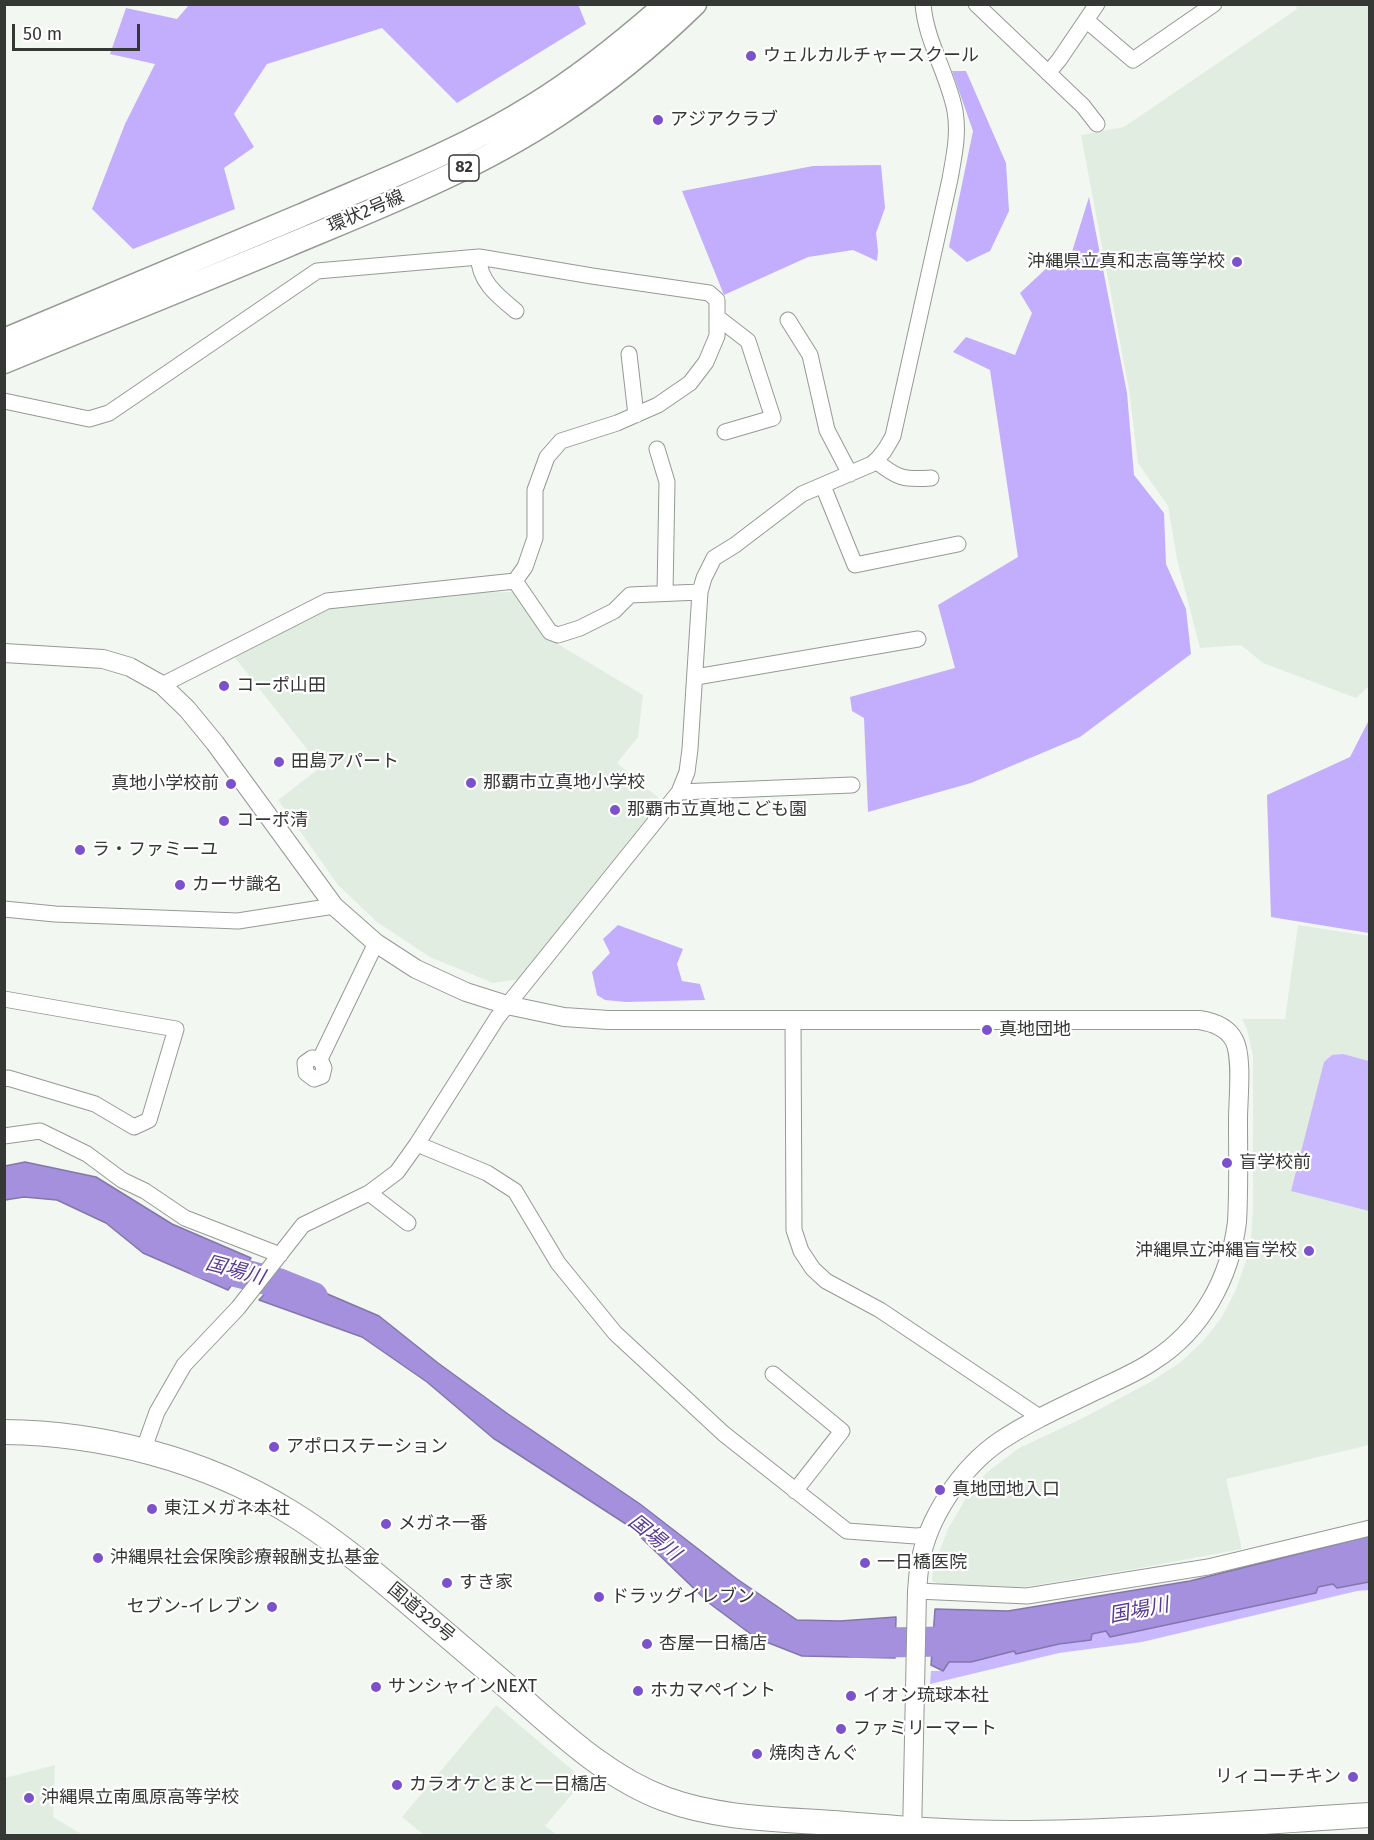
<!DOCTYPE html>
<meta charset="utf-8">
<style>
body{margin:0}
#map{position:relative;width:1374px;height:1840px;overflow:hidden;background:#f2f7f1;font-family:"Fira Sans",sans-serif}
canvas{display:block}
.frame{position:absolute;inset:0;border:6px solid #363836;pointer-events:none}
.scale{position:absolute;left:12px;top:24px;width:128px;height:27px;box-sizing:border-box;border:3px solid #363836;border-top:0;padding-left:8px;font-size:18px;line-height:21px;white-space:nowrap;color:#363836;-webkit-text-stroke:4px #fff;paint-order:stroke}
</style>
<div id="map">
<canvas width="1374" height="1840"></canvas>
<div class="frame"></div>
<div class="scale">50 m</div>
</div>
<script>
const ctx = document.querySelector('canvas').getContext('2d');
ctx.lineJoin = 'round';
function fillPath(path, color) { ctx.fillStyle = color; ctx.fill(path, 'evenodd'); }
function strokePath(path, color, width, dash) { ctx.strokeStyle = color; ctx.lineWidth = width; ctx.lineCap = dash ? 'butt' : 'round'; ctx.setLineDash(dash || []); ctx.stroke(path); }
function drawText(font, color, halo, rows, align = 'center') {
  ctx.font = font + ' "Fira Sans","Noto Sans JP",sans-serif'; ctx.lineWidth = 4.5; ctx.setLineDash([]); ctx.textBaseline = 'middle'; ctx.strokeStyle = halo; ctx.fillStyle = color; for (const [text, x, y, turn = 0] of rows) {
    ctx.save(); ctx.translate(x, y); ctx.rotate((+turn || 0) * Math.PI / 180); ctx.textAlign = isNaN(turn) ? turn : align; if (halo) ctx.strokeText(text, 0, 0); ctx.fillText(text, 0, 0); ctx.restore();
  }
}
fillPath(new Path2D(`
 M1296 5H1369L1370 685 1356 698 1263 663 1241 645 1200 648 1177 559 1168 506 1138 463 1129 390 1081 135 1124 127 1297 9Z
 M518 592 551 640 643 695 638 737 617 763 661 800 519 979 493 983 430 957 377 922 338 885 278 800 321 767 232 654 328 608 440 593Z
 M1298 925 1369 936V1445L1226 1479 1242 1549 1140 1568 1012 1589 943 1586 932 1581 934 1565 948 1529 966 1498 986 1473 1019 1448 1083 1418 1152 1381 1182 1361 1204 1340 1222 1317 1235 1292 1245 1264 1251 1239 1253 1209V1056L1247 1029 1242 1019H1285Z
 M496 1705 584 1780 545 1826 557 1835H424L402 1817Z
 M55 1765 53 1817 83 1835H5V1778Z`), '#e2ede2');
fillPath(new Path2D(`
 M1343 1054 1369 1061V1211L1291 1191 1324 1062 1332 1055Z
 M1369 1582V1590L1357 1591 1142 1642 1059 1653 930 1684 931 1671H943L949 1662H971L1014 1651 1091 1640V1634L1106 1631 1111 1637 1316 1593 1318 1587 1333 1584 1337 1588Z`), '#cab8ff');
fillPath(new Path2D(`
 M189 5 578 4 586 24 457 103 382 28 267 64 234 114 254 147 224 168 235 209 133 249 92 209 125 124 155 64 110 54 126 8 177 19Z
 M952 71H966L1006 163 1009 211 990 251 967 262 949 247 973 131Z
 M881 165 885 208 876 233 878 251 877 261 853 250 808 257 724 295 682 191 813 166Z
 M1089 197 1127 393 1134 475 1164 513 1166 564 1186 609 1191 654 1080 737 971 783 868 812 864 718 852 711 850 697 955 668 938 605 1018 557 990 370 953 352 966 337 1015 355 1032 313 1020 293 1051 264 1066 271Z
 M1369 720V933L1271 917 1267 795 1350 757Z
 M618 925 683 949 677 964 682 981 700 984 705 1000 626 1002 605 1000 597 995 592 972 610 953 603 939Z`), '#c2aefc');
const water = new Path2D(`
 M25 1162 96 1177 172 1224 251 1258 228 1290 143 1253 106 1223 57 1200 24 1197 5 1200V1166Z
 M283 1275 379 1316 438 1363 508 1414 640 1504 737 1579 797 1620 840 1621 896 1617 895 1658 802 1656 756 1638 709 1603 629 1526 493 1438 427 1382 362 1337 259 1300Z
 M1369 1536V1582L1337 1588 1333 1584 1318 1587 1316 1593 1110 1637 1106 1631 1092 1634 1091 1640 1059 1644 1016 1654 1014 1651 971 1662H949L943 1671 931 1665 935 1609 1008 1611 1190 1581Z`);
fillPath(water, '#a490dc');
strokePath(water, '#8376aa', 1.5);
strokePath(new Path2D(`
 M201 1263 278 1283 313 1297
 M854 1643 974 1641`), '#a490dc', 30);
const minor = new Path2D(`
 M976 4 1083 106 1097 124
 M1086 20 1133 60 1214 4
 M1048 73 1059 60 1097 4
 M479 257C478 281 499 297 516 311
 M717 317 748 341 773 418 725 432
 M788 320 810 355 827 430 850 474
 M629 354 636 415
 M4 401 89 419 109 413 317 271 479 257 592 276 709 293 717 300V336L706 362 690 383 658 405 617 423 561 441 547 457 535 490V538L525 567 515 581 327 601 162 685
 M657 449 667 482 665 593
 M876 461C897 478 903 480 931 478
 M823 486 855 565 958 544
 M515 581 550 632 558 635 580 628 614 611 630 595 700 592
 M696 677 918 639
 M679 792 852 785
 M4 909 55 914 238 921 334 906
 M4 999 176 1029 149 1120 134 1127 95 1104 8 1078 4 1079
 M793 1021 794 1230 801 1251 813 1269 826 1281 880 1310 1041 1418
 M320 1059 312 1058 305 1063 306 1073 314 1079 322 1076 324 1068 320 1059 376 943
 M4 1136 40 1131 87 1154 122 1180 145 1191 185 1218 280 1255
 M417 1144 487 1173 515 1191 558 1263 615 1333 724 1434 847 1531 916 1536 928 1535
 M369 1193 408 1223
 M773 1374 842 1431 795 1491
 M143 1451 157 1412 184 1365 238 1308 303 1225 369 1193 397 1172 417 1144 497 1018 679 792 687 772 690 749 700 592 704 578 714 558 735 545 802 494 872 464C882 456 887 447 893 436L950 179C954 156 959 134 955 111 948 74 926 42 923 4
 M917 1591 1027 1596 1208 1567 1370 1528`);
const tertiary = new Path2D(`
 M4 653 103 659 130 667 162 685 187 709 215 743 334 906 376 943 416 969 466 992 507 1005 564 1017 608 1020H1199C1213 1022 1227 1027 1234 1040 1243 1056 1238 1100 1238 1119 1238 1153 1239 1187 1237 1222 1230 1278 1202 1330 1153 1361 1136 1373 1115 1381 1097 1390 1064 1406 1030 1421 1000 1441 962 1467 927 1518 920 1564 918 1573 918 1582 917 1591L912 1836`);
const primary = new Path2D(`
 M4 340C104 299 203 257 302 215 380 181 460 151 532 106 580 77 624 41 666 4
 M4 362C99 323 194 285 289 245 380 207 475 170 558 115 607 83 653 45 695 4`);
const trunk = new Path2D(`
 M4 1432C102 1433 205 1460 288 1511 331 1537 369 1569 407 1601 441 1630 475 1659 509 1688 557 1729 605 1777 665 1799 719 1819 778 1819 834 1823 894 1828 953 1833 1013 1833 1132 1833 1251 1822 1370 1815`);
strokePath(minor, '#959a95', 17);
strokePath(tertiary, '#959a95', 20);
strokePath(primary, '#959a95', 25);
strokePath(trunk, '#959a95', 26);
strokePath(minor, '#fff', 15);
strokePath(tertiary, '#fff', 18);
strokePath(primary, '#fff', 22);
strokePath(trunk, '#fff', 24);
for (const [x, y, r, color] of [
 [751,56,6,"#7c52cc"],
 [658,120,6,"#7c52cc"],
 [1237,262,6,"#7c52cc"],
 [224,686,6,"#7c52cc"],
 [279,762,6,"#7c52cc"],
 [471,783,6,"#7c52cc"],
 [231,784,6,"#7c52cc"],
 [615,810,6,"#7c52cc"],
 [224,821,6,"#7c52cc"],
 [80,850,6,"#7c52cc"],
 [180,885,6,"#7c52cc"],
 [987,1030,6,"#7c52cc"],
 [1227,1163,6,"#7c52cc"],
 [1309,1251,6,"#7c52cc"],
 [274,1447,6,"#7c52cc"],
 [940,1490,6,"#7c52cc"],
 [152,1509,6,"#7c52cc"],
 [386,1524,6,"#7c52cc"],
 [98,1558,6,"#7c52cc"],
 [865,1563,6,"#7c52cc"],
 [447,1583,6,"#7c52cc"],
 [599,1597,6,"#7c52cc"],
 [272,1607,6,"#7c52cc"],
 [647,1644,6,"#7c52cc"],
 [376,1687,6,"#7c52cc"],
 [638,1691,6,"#7c52cc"],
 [851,1696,6,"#7c52cc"],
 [841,1729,6,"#7c52cc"],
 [757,1754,6,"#7c52cc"],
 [1353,1777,6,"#7c52cc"],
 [397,1785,6,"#7c52cc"],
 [29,1798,6,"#7c52cc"]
]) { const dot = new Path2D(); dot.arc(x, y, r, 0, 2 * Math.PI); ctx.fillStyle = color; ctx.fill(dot); strokePath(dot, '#fff', 2); }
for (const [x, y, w] of [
 [464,168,30]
]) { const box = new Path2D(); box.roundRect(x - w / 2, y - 13, w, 26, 4.5); ctx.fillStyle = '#fff'; ctx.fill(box); strokePath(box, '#363836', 1.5); }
drawText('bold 16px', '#363836', null, [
 ["82",464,168]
]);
drawText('18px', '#363836', '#fff', [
 ["ウェルカルチャースクール",763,56],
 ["アジアクラブ",670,120],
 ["沖縄県立真和志高等学校",1225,262,"right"],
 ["コーポ山田",236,686],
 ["田島アパート",291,762],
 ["那覇市立真地小学校",483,783],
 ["真地小学校前",219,784,"right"],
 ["那覇市立真地こども園",627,810],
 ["コーポ清",236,821],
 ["ラ・ファミーユ",92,850],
 ["カーサ識名",192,885],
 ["真地団地",999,1030],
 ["盲学校前",1239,1163],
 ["沖縄県立沖縄盲学校",1297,1251,"right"],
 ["アポロステーション",286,1447],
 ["真地団地入口",952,1490],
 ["東江メガネ本社",164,1509],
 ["メガネ一番",398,1524],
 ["沖縄県社会保険診療報酬支払基金",110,1558],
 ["一日橋医院",877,1563],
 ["すき家",459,1583],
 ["ドラッグイレブン",611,1597],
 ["セブン-イレブン",260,1607,"right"],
 ["杏屋一日橋店",659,1644],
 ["サンシャインNEXT",388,1687],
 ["ホカマペイント",650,1691],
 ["イオン琉球本社",863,1696],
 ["ファミリーマート",853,1729],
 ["焼肉きんぐ",769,1754],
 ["リィコーチキン",1341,1777,"right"],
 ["カラオケとまと一日橋店",409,1785],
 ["沖縄県立南風原高等学校",41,1798]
], 'left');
drawText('18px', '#363836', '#fff', [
 ["環状2号線",366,212,-23],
 ["国道329号",421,1613,40]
]);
drawText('italic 20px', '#593b94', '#fff', [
 ["国場川",235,1271,15],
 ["国場川",654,1538,39],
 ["国場川",1139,1611,-11]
]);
</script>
